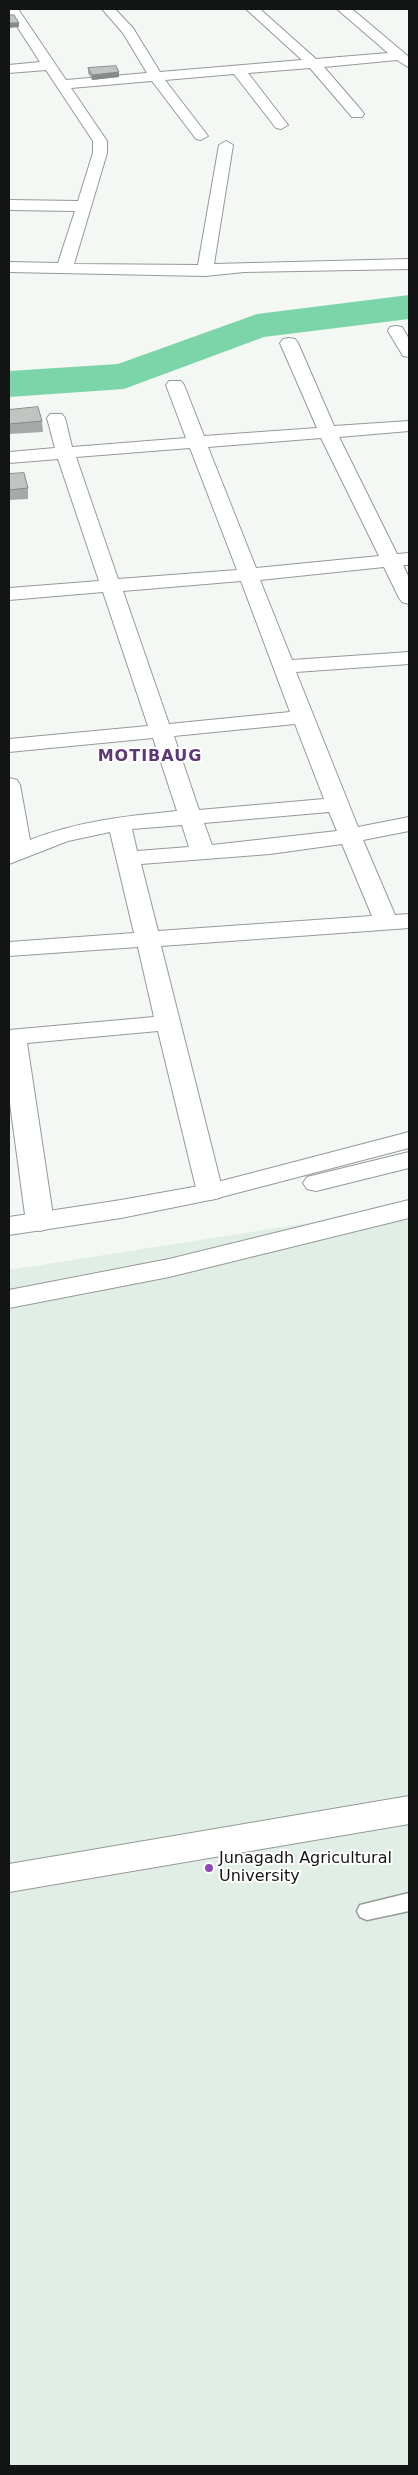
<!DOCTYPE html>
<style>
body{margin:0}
#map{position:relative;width:418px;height:2475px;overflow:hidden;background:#f3f8f5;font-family:"DejaVu Sans",sans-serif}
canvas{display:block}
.frame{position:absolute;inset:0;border:10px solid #131514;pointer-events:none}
</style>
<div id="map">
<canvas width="418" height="2475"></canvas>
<div class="frame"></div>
</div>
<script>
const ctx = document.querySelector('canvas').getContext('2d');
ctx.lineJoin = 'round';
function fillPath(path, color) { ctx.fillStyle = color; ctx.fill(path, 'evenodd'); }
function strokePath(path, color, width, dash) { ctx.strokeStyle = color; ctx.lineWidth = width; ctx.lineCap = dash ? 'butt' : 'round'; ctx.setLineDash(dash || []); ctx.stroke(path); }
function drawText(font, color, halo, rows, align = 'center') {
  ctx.font = font + ' "DejaVu Sans",sans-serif'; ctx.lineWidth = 4; ctx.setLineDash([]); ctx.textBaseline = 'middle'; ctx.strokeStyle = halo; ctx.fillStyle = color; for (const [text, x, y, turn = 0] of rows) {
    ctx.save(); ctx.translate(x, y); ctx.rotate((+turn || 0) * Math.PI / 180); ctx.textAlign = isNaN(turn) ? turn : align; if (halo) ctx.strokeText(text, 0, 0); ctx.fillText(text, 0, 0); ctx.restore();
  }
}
fillPath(new Path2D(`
 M409 1199V2466H9V1270L353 1216Z`), '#e1eee6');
fillPath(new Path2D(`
 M409 295V319L264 337 124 389 9 397V371L118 364 257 314Z`), '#7cd5a8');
const lane = new Path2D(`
 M409 1893V1911L367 1920 360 1917 357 1911 360 1905Z`);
const street = new Path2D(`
 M9 9H18L66 80 147 73 123 33 102 9H115L133 28 160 72 302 60 246 9H260L316 59 388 53 337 9H352L409 57 408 67 397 60 324 67 362 111 364 114 362 117H352L310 68 248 73 288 125 281 129 276 128 234 74 165 80 208 136 201 140 196 139 152 81 71 88 107 141V153L74 264 198 265 219 145 226 141 233 145 214 264 409 259V269L244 272 205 276 9 272V262L58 263 75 211 9 210V200L78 201 93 153V141L46 70 9 73V65L40 62 9 14Z
 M396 326 402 327 409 339V357L403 356 388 331 390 327Z
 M289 338 295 339 298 343 334 426 409 421V431L339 437 397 554 409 553V565H403L409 578V604L402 602 399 598 384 567 260 580 292 660 409 652V664L296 672 358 827 409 817V831L363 840 395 915 409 914V928L161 946 223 1192 220 1198 210 1200 200 1198 197 1192 158 1031 27 1043 54 1222 50 1228 40 1231 30 1228 26 1222 9 1096V1030L154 1017 138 947 9 956V942L134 933 110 832 68 841 9 864V778L17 780 20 785 30 840C78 821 127 816 177 811L153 738 9 752V739L148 726 103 592 9 600V588L99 581 58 459 9 463V452L55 448 47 418 50 414H62L65 418 72 447 186 438 166 385 169 381H181L184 385 204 436 317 428 280 343 283 339ZM321 438 379 556 256 568 208 447ZM190 448 237 570 118 579 76 457ZM241 581 290 712 169 724 123 591ZM295 724 324 799 199 810 174 736ZM329 812 337 831 212 845 204 823ZM182 825 189 847 137 851 132 829ZM342 844 372 916 158 931 141 864 270 854Z
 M409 1200V1218L169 1277 9 1308V1290L169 1259Z
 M409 1796V1824L9 1892V1864Z`);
const primary = new Path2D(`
 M409 1132V1148L210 1200 121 1218 9 1235V1217L121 1200 210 1184Z
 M409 1152V1168L316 1191 307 1189 303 1183 307 1177Z`);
strokePath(lane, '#959a97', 3);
strokePath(street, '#959a97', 2);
strokePath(primary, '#959a97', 2);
fillPath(lane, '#fff');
fillPath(street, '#fff');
fillPath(primary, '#fff');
fillPath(new Path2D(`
 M88 68 119 72V77L92 80 88 73Z
 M9 410 42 421 43 432 9 434Z
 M9 474 28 488V499L9 500Z`), '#a5a9a7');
fillPath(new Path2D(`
 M9 23H19V27L9 28Z
 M119 72V77L92 80V75Z`), '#868a88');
const building = new Path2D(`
 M9 15H14L19 23H9Z
 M116 66 119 72 92 75 88 68Z
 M38 407 42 421 9 424V410Z
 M24 473 28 488 9 490V474Z`);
fillPath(building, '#c0c5c2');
strokePath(building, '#868a88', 1);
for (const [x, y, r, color] of [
 [209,1868,5,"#8f47ba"]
]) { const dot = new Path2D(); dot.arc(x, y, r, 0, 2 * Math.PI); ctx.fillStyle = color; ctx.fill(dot); strokePath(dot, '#fff', 2); }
ctx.letterSpacing = '1px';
drawText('bold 16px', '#5c3973', '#fff', [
 ["MOTIBAUG",150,757]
]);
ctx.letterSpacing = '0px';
drawText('16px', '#131514', '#fff', [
 ["Junagadh Agricultural",219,1859],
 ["University",219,1877]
], 'left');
</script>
